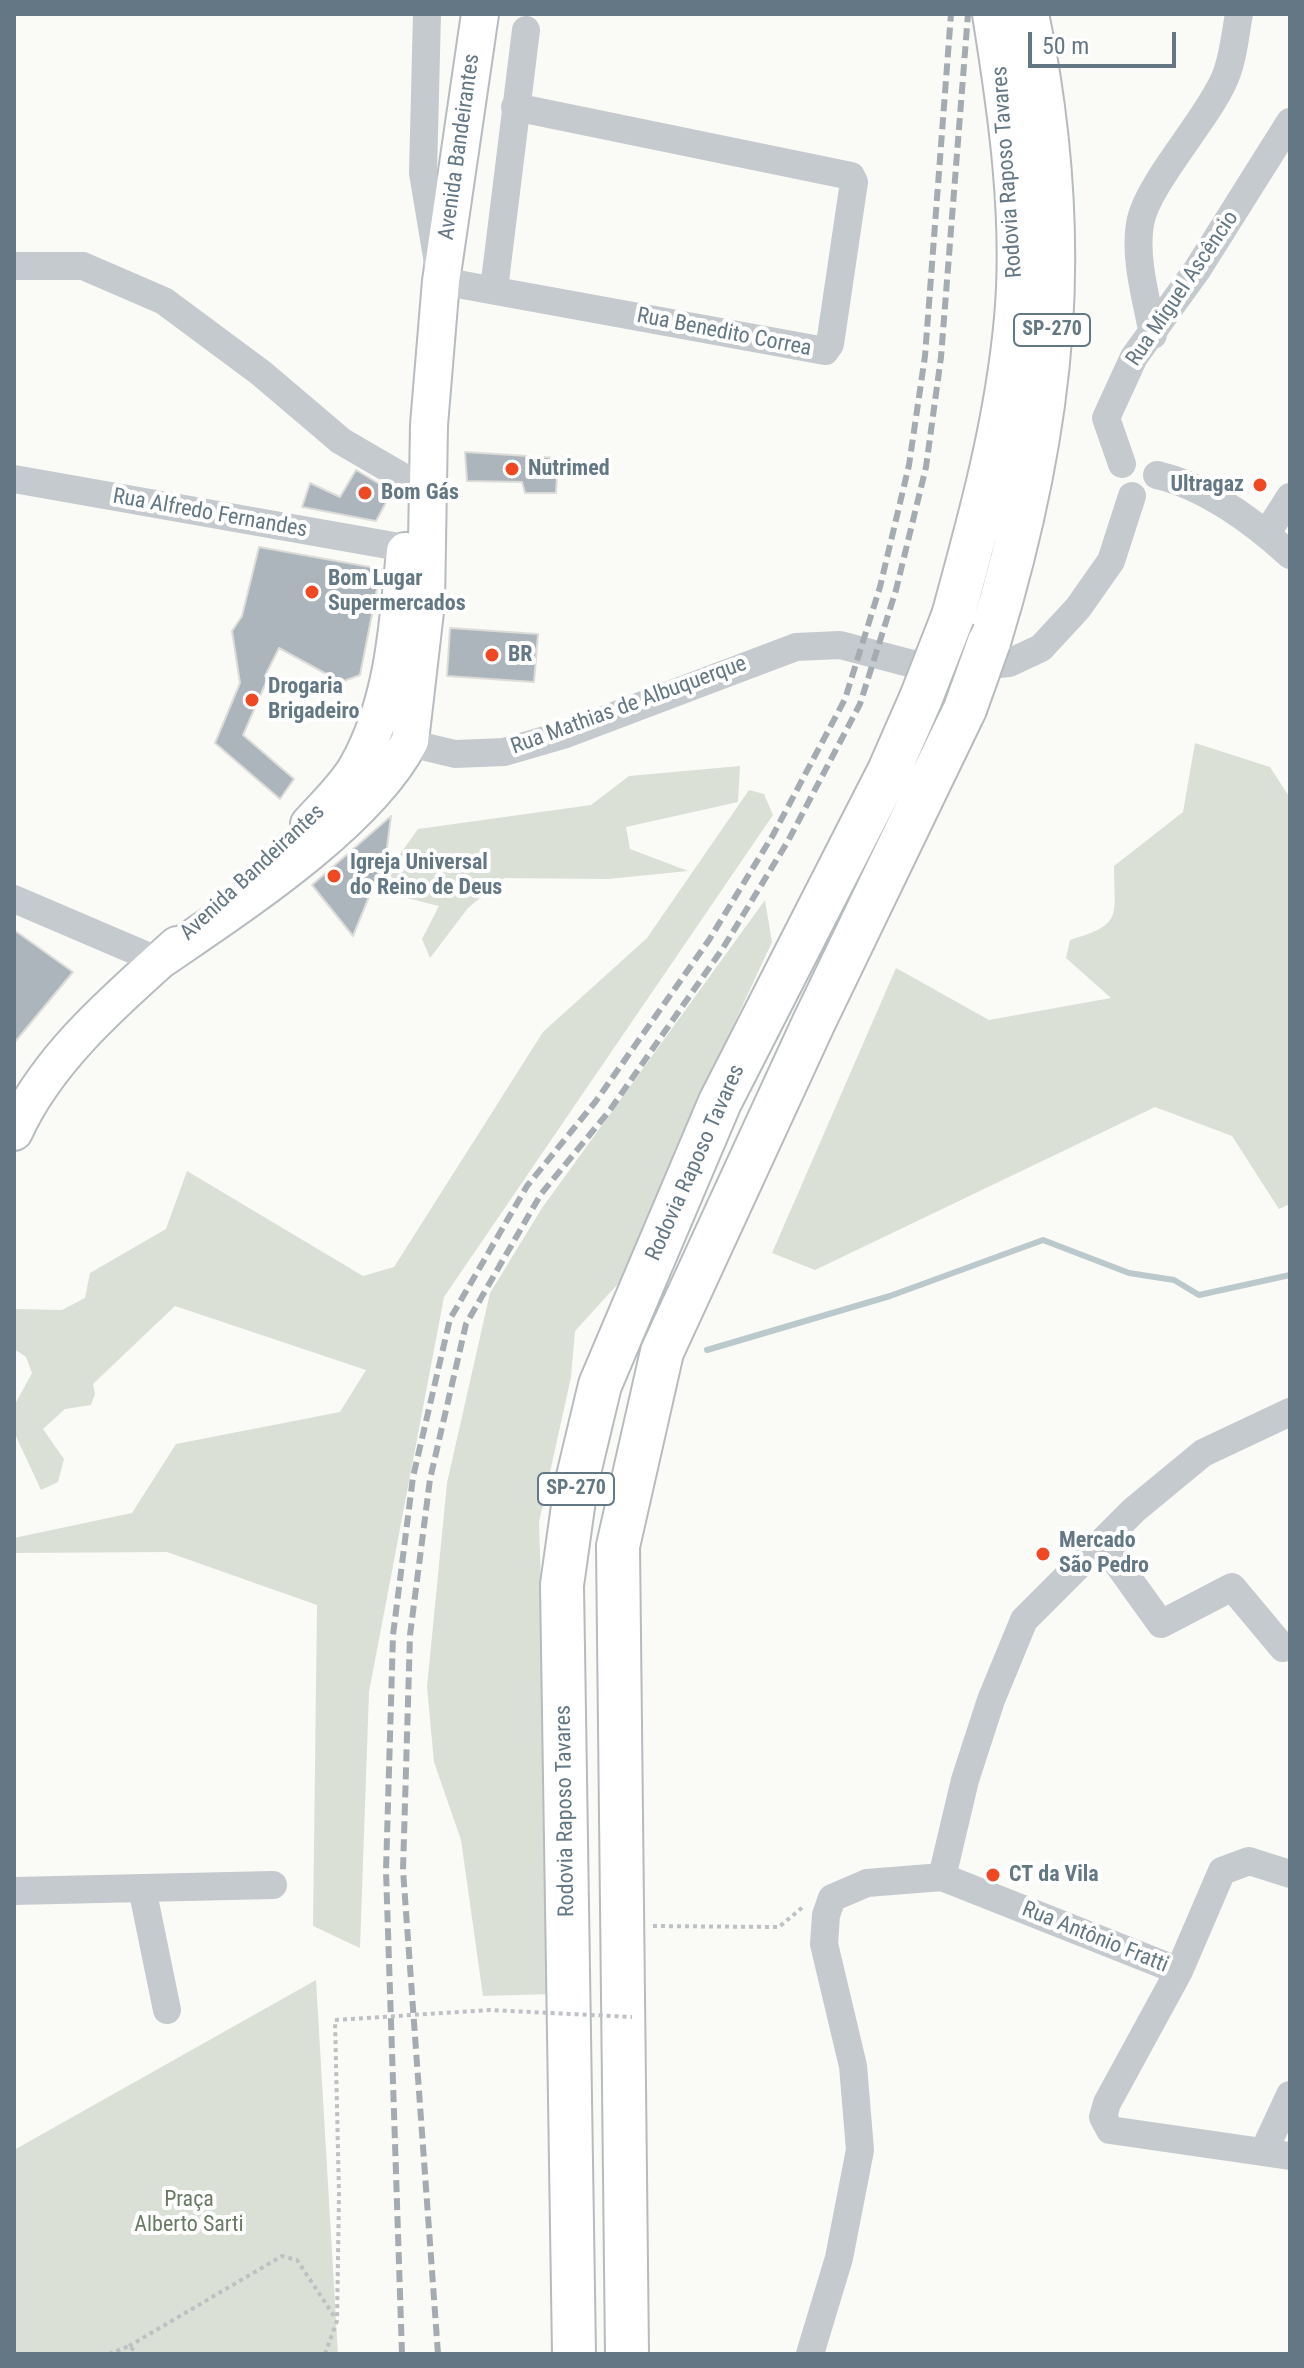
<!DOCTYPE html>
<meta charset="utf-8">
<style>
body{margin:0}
#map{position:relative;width:1304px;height:2368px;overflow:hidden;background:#fafaf7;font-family:"Roboto Condensed",sans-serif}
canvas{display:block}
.frame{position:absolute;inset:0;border:16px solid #637784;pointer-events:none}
.scale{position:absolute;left:1028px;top:32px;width:148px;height:36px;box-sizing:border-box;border:4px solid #637784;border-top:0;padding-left:10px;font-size:24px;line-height:28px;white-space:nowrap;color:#637784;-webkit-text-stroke:6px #fff;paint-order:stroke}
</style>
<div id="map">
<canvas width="1304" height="2368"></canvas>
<div class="frame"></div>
<div class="scale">50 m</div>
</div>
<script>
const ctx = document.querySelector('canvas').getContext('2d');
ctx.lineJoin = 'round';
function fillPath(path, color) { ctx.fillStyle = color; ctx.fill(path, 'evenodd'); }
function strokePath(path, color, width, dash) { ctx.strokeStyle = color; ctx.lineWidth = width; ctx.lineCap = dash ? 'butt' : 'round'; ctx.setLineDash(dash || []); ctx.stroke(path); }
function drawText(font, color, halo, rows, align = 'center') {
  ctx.font = font + ' "Roboto Condensed",sans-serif'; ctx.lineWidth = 8; ctx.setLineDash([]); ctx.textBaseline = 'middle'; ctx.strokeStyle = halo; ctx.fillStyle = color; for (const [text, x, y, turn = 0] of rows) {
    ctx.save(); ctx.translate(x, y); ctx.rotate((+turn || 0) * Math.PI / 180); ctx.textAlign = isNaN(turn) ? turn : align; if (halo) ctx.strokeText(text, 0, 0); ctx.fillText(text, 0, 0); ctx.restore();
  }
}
fillPath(new Path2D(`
 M1195 743 1270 767 1290 798V1204L1279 1209 1232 1136 1155 1107 815 1270 772 1253 896 968 989 1020 1111 998 1066 958 1070 940C1124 924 1114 917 1114 866L1183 812Z
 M740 766 738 802 626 827 630 849 688 871 608 879 504 878 468 908 430 958 422 939 439 906 403 897 388 871 418 829 591 805 629 776Z
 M749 790 764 794 773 815 444 1297 369 1692 360 1948 313 1926 317 1605 167 1552 14 1553V1538L132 1513 176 1444 340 1412 366 1370 175 1306 93 1384 95 1394 91 1405 65 1409 43 1429 64 1459 58 1482 41 1490 14 1432V1406L32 1373 26 1357 14 1349 16 1309 62 1310 85 1298 90 1273 166 1229 187 1171 363 1276 394 1267 543 1032 647 938Z
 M765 900 772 942 682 1136 626 1275 575 1331 571 1377 539 1522 554 1994 483 1996 461 1840 434 1762 427 1687 447 1483 490 1293 542 1208Z
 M316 1980 338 2354H14V2150Z`), '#dae0d6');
strokePath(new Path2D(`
 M707 1350 890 1296 1043 1240 1129 1273 1174 1280 1199 1295 1290 1275`), '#bbc9cc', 6);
const building = new Path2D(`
 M465 452 558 458 556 493H525L522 482 467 481Z
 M356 470 386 488 389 497 376 521 302 507 310 483 340 497Z
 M259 547 381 569 360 675 341 682 279 648 265 676 268 678 243 735 294 779 280 799 215 743 240 683 232 631 242 616Z
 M450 628 538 634 534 682 447 676Z
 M391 816 386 855 353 936 312 885Z
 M14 930 73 972 14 1043Z`);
fillPath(building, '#abb5bb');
strokePath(building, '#dcdcd9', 2);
const major = new Path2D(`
 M309 824C325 806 345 788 357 767 394 701 398 625 405 551
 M159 961C236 908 367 824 410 741L426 603 429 425 441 281 480 14
 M14 1132C48 1057 117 999 177 945`);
const highway = new Path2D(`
 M953 616C980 518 1007 420 1016 318 1025 218 1010 113 994 14
 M989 642C1056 423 1074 239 1027 14
 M574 2354 562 1585 576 1485 600 1385 720 1102 889 771 921 698
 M627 2354 618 1546 662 1352 814 1022 965 709`);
strokePath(major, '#b6bcc0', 40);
strokePath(highway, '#b6bbbe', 46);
strokePath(new Path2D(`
 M653 1926 779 1927 804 1906
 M129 2346 282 2256 297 2260 336 2319
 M109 2354 129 2346 138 2354
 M325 2354 337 2321 339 2195 335 2020`), '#bdc1c3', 4, [4, 4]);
strokePath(new Path2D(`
 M427 14 423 173 441 281 825 351 830 344 854 182 851 176 515 107
 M14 266H83L164 301 261 373 341 441 427 491
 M494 289 526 30
 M1153 335C1147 301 1134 259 1140 224 1146 185 1205 123 1224 80 1233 61 1235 35 1239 14
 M1122 464 1106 418 1134 357 1197 270 1290 122
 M1157 475C1205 486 1254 522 1290 555
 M14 479 405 548
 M1267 533 1290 497
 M392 739 455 754 504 752 566 734 796 647 840 645 936 670 1009 663 1041 648 1078 608 1111 561 1132 496
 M14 899 159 961
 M1102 1542 1161 1624 1232 1587 1283 1648
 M942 1877 1179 1971 1107 2103 1103 2117 1110 2130 1290 2156
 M142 1888 167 2010
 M14 1891 273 1885
 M1179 1971 1222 1871 1249 1861 1290 1874
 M1264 2151 1290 2095
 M810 2354 839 2258 860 2150 853 2066 824 1944 826 1915 832 1898 867 1883 942 1877 965 1780 991 1700 1024 1620 1134 1510 1203 1453 1290 1412`), '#c5cace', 28);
strokePath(major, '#fff', 36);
strokePath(highway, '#fff', 42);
strokePath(new Path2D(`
 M402 2354 386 1871 393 1635 413 1477 450 1319 527 1186 596 1101 709 940 773 835 845 699 880 587 909 465 925 356 951 14
 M438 2354 403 1870 410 1635 430 1479 466 1324 541 1194 610 1110 723 948 788 841 860 704 896 590 926 467 941 357 968 14`), '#a4acb2', 6, [12, 6]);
const highwayBridge = new Path2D(`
 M921 698 953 616
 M965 709 989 642`);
strokePath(highwayBridge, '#b6bbbe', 46, []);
strokePath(new Path2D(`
 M335 2020 490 2010 632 2017`), '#bdc1c3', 4, [4, 4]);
strokePath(highwayBridge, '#fff', 42);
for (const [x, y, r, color] of [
 [512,469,8,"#ef4822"],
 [1260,485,8,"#ef4822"],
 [365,493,8,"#ef4822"],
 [312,592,8,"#ef4822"],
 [492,655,8,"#ef4822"],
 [252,700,8,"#ef4822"],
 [334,876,8,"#ef4822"],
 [1043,1554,8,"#ef4822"],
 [993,1875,8,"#ef4822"]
]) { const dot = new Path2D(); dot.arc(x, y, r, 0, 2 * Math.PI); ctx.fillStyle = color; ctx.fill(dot); strokePath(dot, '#fff', 3); }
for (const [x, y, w] of [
 [1052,330,76],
 [576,1489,76]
]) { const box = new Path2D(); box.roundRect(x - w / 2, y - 16, w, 32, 6); ctx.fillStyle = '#fff'; ctx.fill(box); strokePath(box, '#637784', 2); }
drawText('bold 20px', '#637784', null, [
 ["SP-270",1052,330],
 ["SP-270",576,1489]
]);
drawText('22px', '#637784', '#fff', [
 ["Avenida Bandeirantes",460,147,-82],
 ["Rodovia Raposo Tavares",1008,172,-94],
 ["Rua Miguel Ascêncio",1183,289,-56],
 ["Rua Benedito Correa",724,333,11],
 ["Rua Alfredo Fernandes",210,514,10],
 ["Rua Mathias de Albuquerque",629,706,-20],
 ["Avenida Bandeirantes",253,873,-43],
 ["Rodovia Raposo Tavares",696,1163,-66],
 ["Rodovia Raposo Tavares",566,1811,-91],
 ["Rua Antônio Fratti",1095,1938,22]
]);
drawText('bold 22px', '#637784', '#fff', [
 ["Nutrimed",528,469],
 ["Ultragaz",1244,485,"right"],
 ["Bom Gás",381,493],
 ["Bom Lugar",328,579],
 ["Supermercados",328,604],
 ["BR",508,655],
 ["Drogaria",268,687],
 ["Brigadeiro",268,712],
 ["Igreja Universal",350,863],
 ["do Reino de Deus",350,888],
 ["Mercado",1059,1541],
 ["São Pedro",1059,1566],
 ["CT da Vila",1009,1875]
], 'left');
drawText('22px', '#687b62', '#fff', [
 ["Praça",189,2200],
 ["Alberto Sarti",189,2225]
]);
</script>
